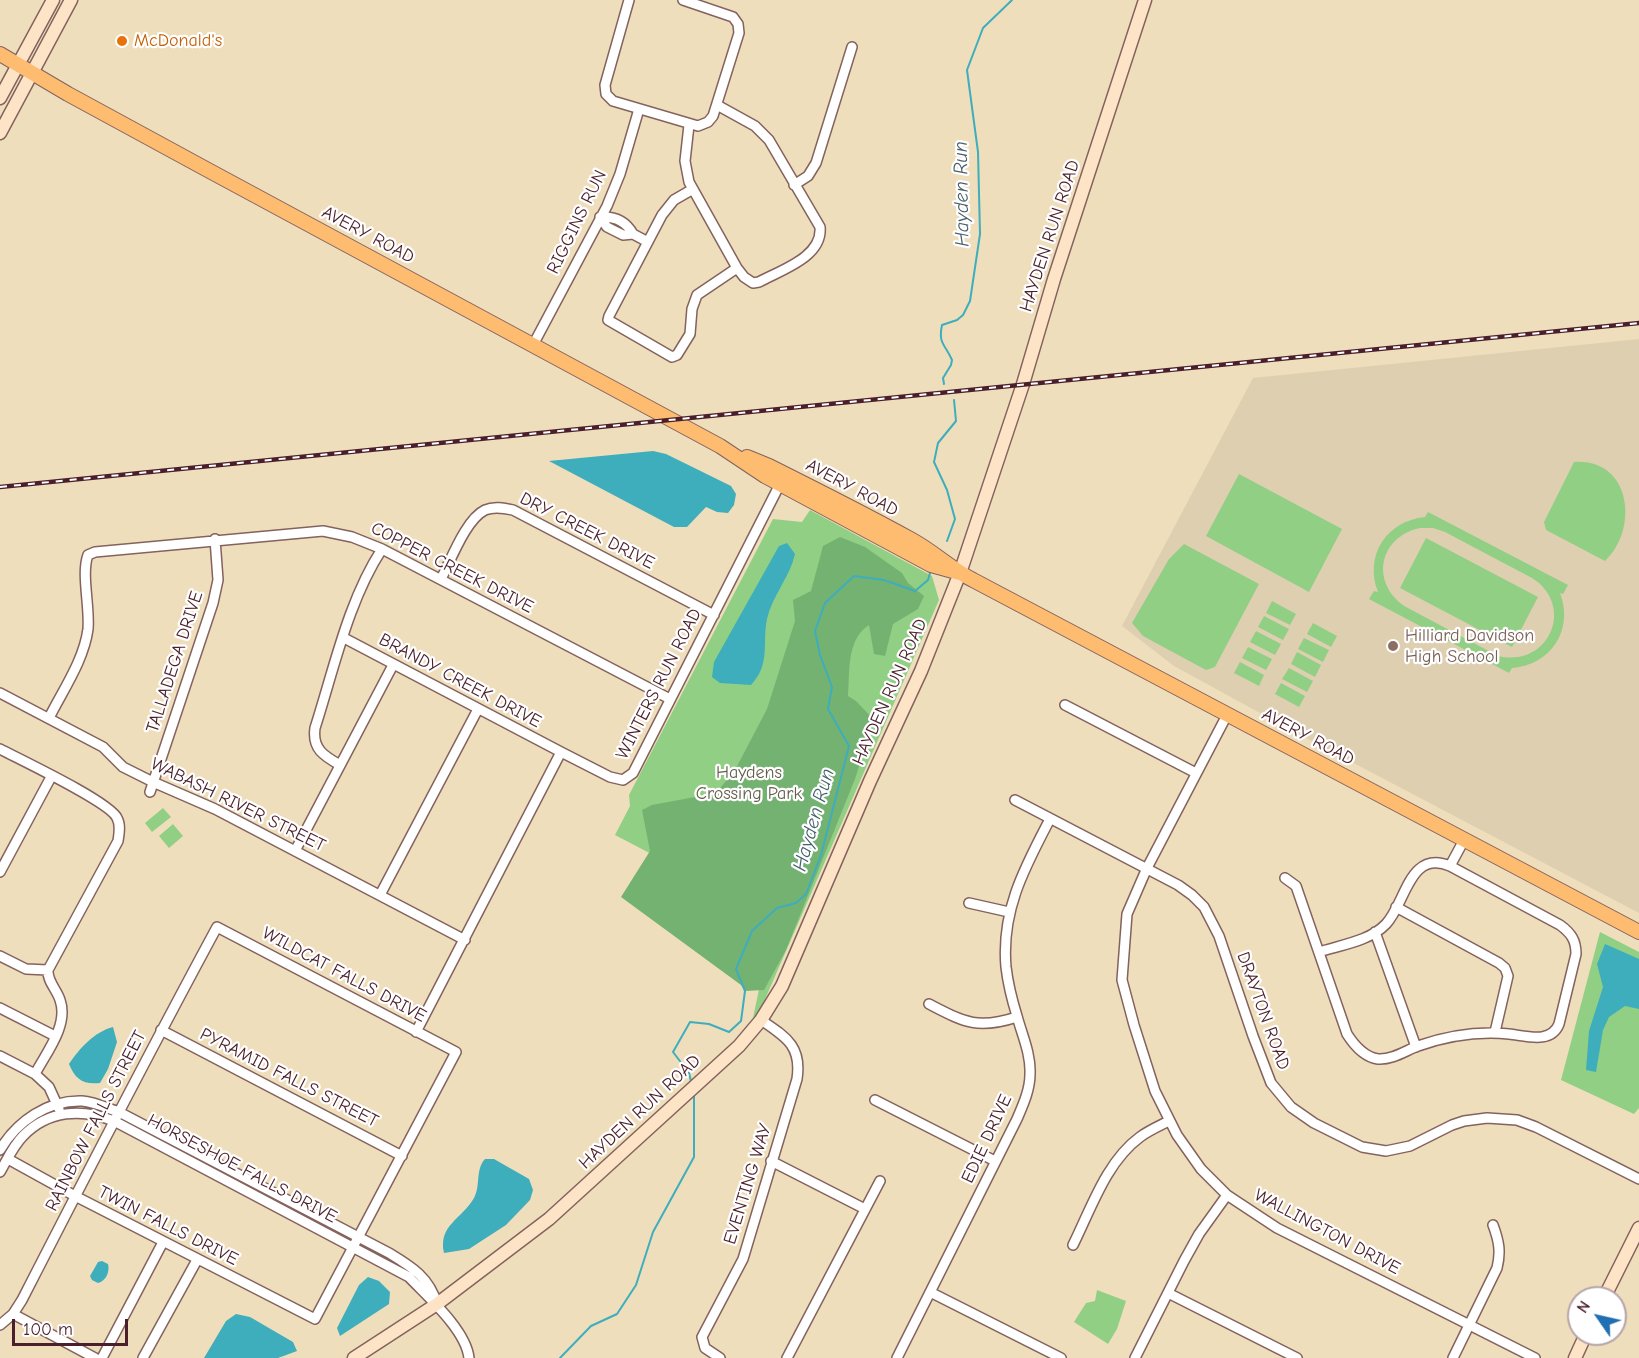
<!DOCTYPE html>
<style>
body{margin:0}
#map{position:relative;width:1639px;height:1358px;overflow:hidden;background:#efdebc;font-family:"Comic Neue",sans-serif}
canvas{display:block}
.north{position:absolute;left:1567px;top:1286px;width:60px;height:60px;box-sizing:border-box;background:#fff;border:2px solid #b7a5aa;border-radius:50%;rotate:304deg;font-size:16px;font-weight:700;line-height:24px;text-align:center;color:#4a1f2b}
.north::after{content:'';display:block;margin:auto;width:21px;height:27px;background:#1f6fb2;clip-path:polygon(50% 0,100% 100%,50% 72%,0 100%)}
.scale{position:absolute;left:12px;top:1319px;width:116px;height:27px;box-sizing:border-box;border:3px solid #4a1f2b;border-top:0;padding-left:8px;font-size:18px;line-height:21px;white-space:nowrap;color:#4a1f2b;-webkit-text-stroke:4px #fff;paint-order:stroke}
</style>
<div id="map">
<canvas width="1639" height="1358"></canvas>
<div class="north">N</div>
<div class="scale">100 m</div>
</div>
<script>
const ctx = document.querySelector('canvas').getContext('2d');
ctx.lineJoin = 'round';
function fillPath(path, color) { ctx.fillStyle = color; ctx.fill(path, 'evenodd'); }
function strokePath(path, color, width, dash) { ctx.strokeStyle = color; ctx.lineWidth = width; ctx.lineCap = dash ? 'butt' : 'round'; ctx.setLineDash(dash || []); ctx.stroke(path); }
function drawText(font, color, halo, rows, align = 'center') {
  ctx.font = font + ' "Comic Neue",sans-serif'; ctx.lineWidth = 4.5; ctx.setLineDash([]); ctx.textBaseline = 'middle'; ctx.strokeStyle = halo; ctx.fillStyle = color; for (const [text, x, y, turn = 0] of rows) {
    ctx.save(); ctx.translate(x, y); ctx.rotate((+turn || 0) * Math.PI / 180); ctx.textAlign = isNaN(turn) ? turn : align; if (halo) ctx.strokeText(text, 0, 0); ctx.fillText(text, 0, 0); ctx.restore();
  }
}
fillPath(new Path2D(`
 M1639 339V913L1304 737 1174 666 1122 626 1253 378Z`), '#decfb1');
fillPath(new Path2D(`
 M1574 462C1632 458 1639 530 1605 561L1546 530 1544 522Z
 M1239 474 1342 529 1309 592 1206 536Z
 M810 510 932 576 939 600 759 1013 753 1018 774 918 615 835 630 806 629 795 773 519 802 522Z
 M1428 512 1568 585 1563 594 1560 593C1574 630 1551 665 1512 668L1509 673 1369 599 1374 591 1378 592C1364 556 1386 521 1425 517ZM1420 528H1433L1445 532 1532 578C1576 606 1549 668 1498 656L1406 607C1370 584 1378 537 1420 528Z
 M1426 538 1538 597 1512 647 1400 588Z
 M1184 544 1259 584 1215 667 1206 670 1143 636 1132 623 1169 559Z
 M1272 601 1296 614 1290 625 1266 613Z
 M1264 616 1289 629 1283 640 1258 627Z
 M1313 623 1337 636 1331 647 1307 634Z
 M1256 631 1281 644 1275 655 1250 642Z
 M1304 638 1329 650 1323 662 1298 649Z
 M1248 647 1272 659 1266 670 1242 658Z
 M1297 652 1321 665 1315 677 1291 664Z
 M1240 662 1264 675 1259 686 1234 673Z
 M1289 668 1313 681 1307 692 1282 679Z
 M1281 683 1305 696 1299 707 1275 694Z
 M163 808 171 817 152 832 145 823Z
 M173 824 183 836 169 848 159 836Z
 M1600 932 1639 952V1108L1634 1114 1561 1080Z
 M1097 1290 1126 1301 1117 1329 1108 1344 1074 1322 1086 1303 1095 1301Z`), '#91cf85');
fillPath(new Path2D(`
 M840 537 865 547 902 573 908 583 924 596 918 609 893 624 885 656 874 654 869 625C846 640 850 672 848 696L856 701 874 720 855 779 786 950 764 990 745 991 741 985 621 897 650 851 642 810 652 805 716 793 735 770 767 709 795 621 793 600 811 591 823 546Z`), '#74b272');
fillPath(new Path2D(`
 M653 451 666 454 731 486 736 494 734 505 728 513 717 512 706 507 687 527H674L549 461Z
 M787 543 795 554C790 577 772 596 767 619 762 643 771 664 751 685L720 683 712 677 714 662 779 546Z
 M1605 944 1639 959V1009L1625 1006 1609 1017 1603 1030 1596 1072 1586 1070 1589 1031 1603 987 1597 964Z
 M113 1027 117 1042 108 1069 100 1083C83 1085 75 1079 69 1064 80 1048 94 1032 113 1027Z
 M485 1159H494L529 1179 533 1190 530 1200 506 1225 469 1249 444 1253C438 1225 462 1219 474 1198 481 1185 475 1170 485 1159Z
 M102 1261 108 1264C110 1272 106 1281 98 1283L92 1280 90 1276 98 1262Z
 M368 1277 379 1281 390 1292 389 1304 340 1336 337 1328 359 1285Z
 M236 1314 250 1317 293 1342 297 1351 278 1358H204L226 1321Z`), '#3eadbc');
strokePath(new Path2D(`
 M944 384 943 378 951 365 952 360C945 344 938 344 942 325L957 320 963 315 970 301 980 234 978 152 967 70 983 28 1012 0
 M947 541 955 519 947 490 934 462 938 443 956 421 954 400
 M691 1081 689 1073 673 1052 690 1022 709 1024 729 1032 741 1021 745 991 736 969 752 931 777 908 796 903 806 894 821 855 849 746 828 709 832 687 820 655 815 631 825 603 854 576 884 580 915 591 928 580 930 573
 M560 1358 591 1326 617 1314 636 1285 653 1232 694 1157V1097`), '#3eadbc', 2);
const street = new Path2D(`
 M629 0 605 85 606 94 613 101 698 126 708 122 713 116 739 33 738 24 733 17 683 0
 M689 125 685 161 689 182 737 268 744 277 753 283 759 282C781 270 823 257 820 227L769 140 755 126 717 105
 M794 185 808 176 816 163 852 47
 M693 189 674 200 662 215 609 316 608 320 672 357 677 355 690 334 692 309 697 295 737 268
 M600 217 607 227 623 235 633 234 648 242
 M600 217C615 216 626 221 633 234
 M533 345 607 206 620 174 639 109
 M441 579C451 560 466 519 485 510 494 506 504 508 513 510L714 615
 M344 638 561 752 610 777 623 780 633 773 780 484
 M0 693 103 747 123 767 153 782 215 809 465 940
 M1065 705 1196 773
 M1227 715 1147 868 1127 914 1122 980 1134 1025 1155 1091 1177 1135 1201 1169 1227 1195 1277 1228 1535 1358
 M49 718C63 690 84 660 88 629 90 607 81 573 88 555L95 552 323 531 352 537 382 549 670 699
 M0 749C21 760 110 802 117 818 121 825 119 834 118 841L48 970C47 981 57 990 60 1000 69 1025 46 1053 35 1074
 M340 765C324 756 312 749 315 728 334 669 348 601 382 549
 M150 792 213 603 218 580 215 539
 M1015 800 1178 885 1192 895 1204 907 1219 936 1253 1036 1271 1083 1291 1107 1314 1123 1362 1147 1386 1151 1410 1146 1452 1125 1464 1121 1487 1118 1517 1120 1536 1127 1639 1179
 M295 851 393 665
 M1450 866 1464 840
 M0 872 51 777
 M1285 878 1296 886 1347 1034C1354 1045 1364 1057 1378 1059 1392 1060 1405 1051 1418 1046 1447 1036 1478 1031 1509 1034 1527 1036 1551 1044 1559 1024L1576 954C1576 940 1571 933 1560 925L1450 866C1409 849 1406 903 1386 924 1370 941 1341 945 1319 952
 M380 895 478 709
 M969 903 1009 912
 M1396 907 1499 963 1505 968 1508 976 1495 1032
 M1375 932 1416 1047
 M0 956 26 969 48 970
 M929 1004C964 1022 977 1030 1017 1017
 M0 1008 55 1036
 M161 1030 402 1156
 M416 1032 561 752
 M0 1056 35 1074 49 1087 59 1109
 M875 1100 995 1161
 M0 1150C17 1121 48 1100 82 1101 95 1102 107 1108 119 1112L389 1253C412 1267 429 1277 437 1304
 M771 1161 865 1209
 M0 1172C7 1160 13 1146 23 1136 48 1110 82 1108 114 1121L409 1277C428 1297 466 1330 469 1358
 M1073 1245C1091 1209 1106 1162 1140 1137 1148 1131 1159 1126 1169 1121
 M930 1292 1061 1358
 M1168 1293 1297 1358
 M13 1314 95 1358
 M0 1325 13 1314 22 1300C86 1175 150 1051 217 927L456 1052 315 1319 75 1196 8 1159
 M102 1358 163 1242
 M143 1358 197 1260
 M720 1358 705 1348 702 1337 743 1259 797 1079C802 1046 786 1037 761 1020
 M787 1358 880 1181
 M897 1358 1017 1119C1023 1105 1030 1090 1030 1074 1031 1054 1022 1035 1017 1016 1012 1000 1008 984 1006 967 1001 910 1025 867 1050 819
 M1135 1358 1184 1261 1199 1234 1227 1195
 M1453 1358 1497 1268C1501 1252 1499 1241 1493 1225`);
const secondary = new Path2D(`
 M0 98 53 0
 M0 133 71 0
 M1604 1298 1639 1228
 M354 1358 437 1304 549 1219 739 1046 761 1020 782 986 870 781 921 671 960 573 1023 384 1054 279 1145 0
 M1575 1358 1586 1334`);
const primary = new Path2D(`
 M0 54 68 94 206 169 720 446 765 476 931 565 960 573
 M747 457 769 466C817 490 865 514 912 540 934 552 951 569 973 580L1639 932`);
strokePath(street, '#84625e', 12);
strokePath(secondary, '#84625e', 15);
strokePath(primary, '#84625e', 16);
strokePath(street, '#fff', 9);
strokePath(secondary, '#fee4c6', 12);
strokePath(primary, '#fdbc70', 14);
const rail = new Path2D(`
 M0 487 1639 323`);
strokePath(rail, '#4a1f2b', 4.5);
strokePath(rail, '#fff', 2, [7]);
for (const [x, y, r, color] of [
 [122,41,6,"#e8710a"],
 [1393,646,6,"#8d6e63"]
]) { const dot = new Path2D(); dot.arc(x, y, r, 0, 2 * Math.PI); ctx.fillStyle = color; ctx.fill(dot); strokePath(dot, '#fff', 2); }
drawText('18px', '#c56008', '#fff', [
 ["McDonald's",134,41]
], 'left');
drawText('18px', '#4a1f2b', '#fff', [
 ["RIGGINS RUN",577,222,-64],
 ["AVERY ROAD",368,235,28],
 ["HAYDEN RUN ROAD",1050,236,-72],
 ["AVERY ROAD",852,488,28],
 ["DRY CREEK DRIVE",587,531,27],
 ["COPPER CREEK DRIVE",452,568,27],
 ["TALLADEGA DRIVE",175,662,-72],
 ["BRANDY CREEK DRIVE",460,681,28],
 ["WINTERS RUN ROAD",659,684,-63],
 ["HAYDEN RUN ROAD",890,692,-66],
 ["AVERY ROAD",1308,737,28],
 ["WABASH RIVER STREET",238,805,26],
 ["WILDCAT FALLS DRIVE",344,975,28],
 ["DRAYTON ROAD",1263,1011,70],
 ["PYRAMID FALLS STREET",289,1078,27],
 ["HAYDEN RUN ROAD",640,1112,-43],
 ["RAINBOW FALLS STREET",96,1121,-63],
 ["EDIE DRIVE",987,1139,-65],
 ["HORSESHOE FALLS DRIVE",242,1169,28],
 ["EVENTING WAY",748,1184,-73],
 ["TWIN FALLS DRIVE",168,1226,27],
 ["WALLINGTON DRIVE",1327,1232,28]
]);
drawText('18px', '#785e54', '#fff', [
 ["Hilliard Davidson",1405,636],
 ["High School",1405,657]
], 'left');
drawText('18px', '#635d4a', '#fff', [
 ["Haydens",749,773],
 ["Crossing Park",749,794]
]);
drawText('italic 20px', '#455f6c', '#fff', [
 ["Hayden Run",962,194,-91],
 ["Hayden Run",814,820,-74]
]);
</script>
